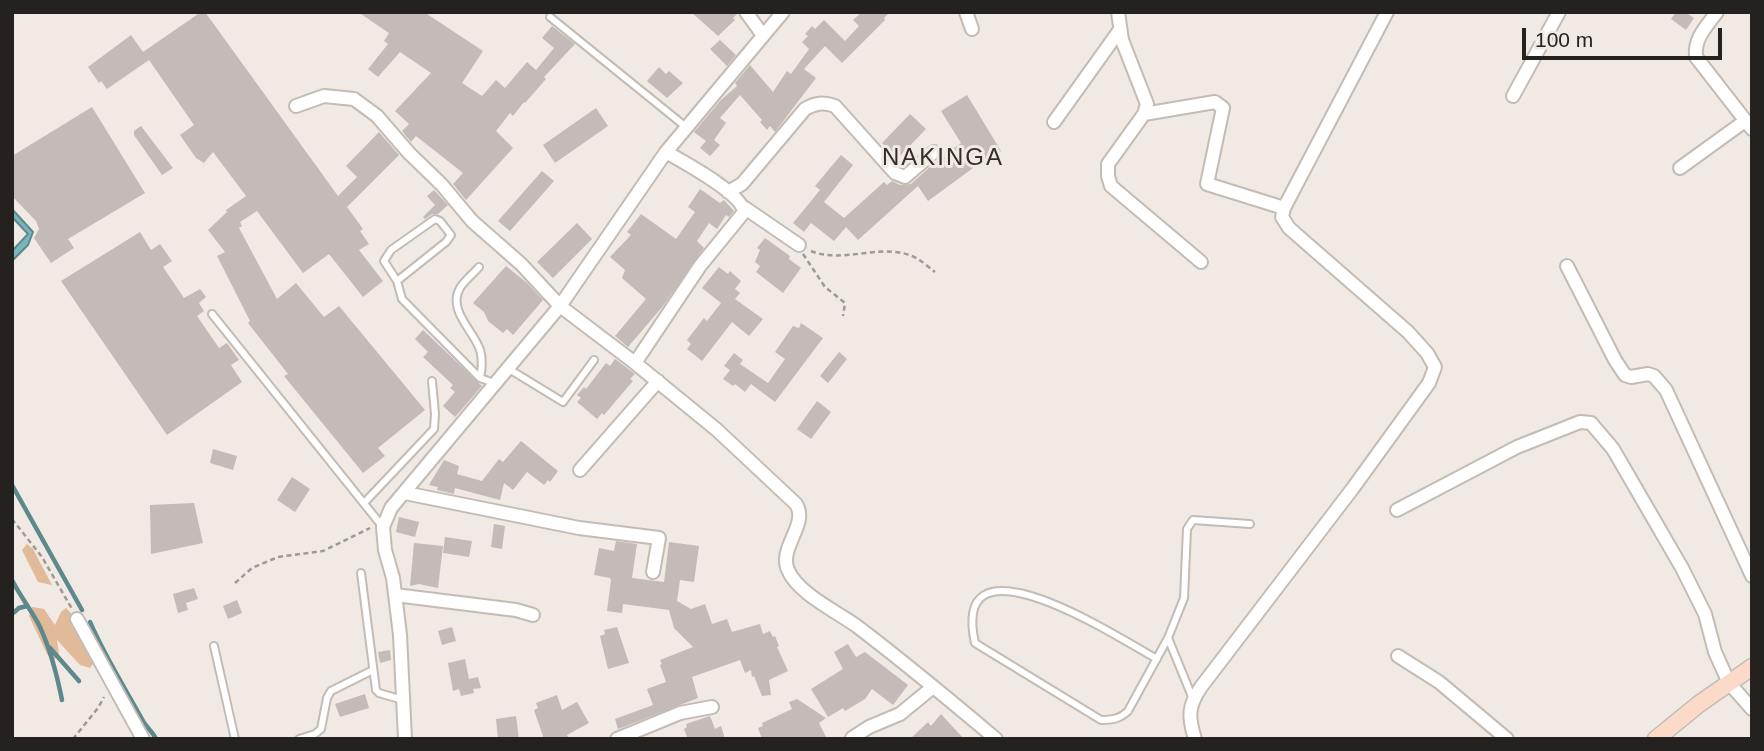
<!DOCTYPE html>
<style>
body{margin:0}
#map{position:relative;width:1764px;height:751px;overflow:hidden;background:#f1e9e3;font-family:Arial,sans-serif}
canvas{display:block}
.frame{position:absolute;inset:0;border:14px solid #24211f;pointer-events:none}
.scale{position:absolute;left:1522px;top:28px;width:200px;height:32px;box-sizing:border-box;border:4px solid #24211f;border-top:0;padding-left:9px;font-size:21px;line-height:24px;white-space:nowrap;color:#24211f;-webkit-text-stroke:5px #f1e9e3;paint-order:stroke}
</style>
<div id="map">
<canvas width="1764" height="751"></canvas>
<div class="frame"></div>
<div class="scale">100 m</div>
</div>
<script>
const ctx = document.querySelector('canvas').getContext('2d');
ctx.lineJoin = 'round';
function fillPath(path, color) { ctx.fillStyle = color; ctx.fill(path, 'evenodd'); }
function strokePath(path, color, width, dash) { ctx.strokeStyle = color; ctx.lineWidth = width; ctx.lineCap = dash ? 'butt' : 'round'; ctx.setLineDash(dash || []); ctx.stroke(path); }
function drawText(font, color, halo, rows, align = 'center') {
  ctx.font = font + ' Arial,sans-serif'; ctx.lineWidth = 6; ctx.setLineDash([]); ctx.textBaseline = 'middle'; ctx.strokeStyle = halo; ctx.fillStyle = color; for (const [text, x, y, turn = 0] of rows) {
    ctx.save(); ctx.translate(x, y); ctx.rotate((+turn || 0) * Math.PI / 180); ctx.textAlign = isNaN(turn) ? turn : align; if (halo) ctx.strokeText(text, 0, 0); ctx.fillText(text, 0, 0); ctx.restore();
  }
}
fillPath(new Path2D(`
 M27 544 33 549 52 585 38 582 22 550Z
 M32 607 44 609 55 625 61 612 66 608 71 613 77 633 93 664 90 668 80 665 57 640 59 654 53 661 47 654 29 616Z`), '#e1ba9a');
const water = new Path2D(`
 M12 209 33 232 28 245 12 261V251L28 234 12 217Z`);
fillPath(water, '#76b6bc');
strokePath(water, '#5d898d', 2);
strokePath(new Path2D(`
 M12 485 82 610
 M12 580C20 596 32 611 40 627 51 651 57 675 62 700
 M12 614 19 608 27 606
 M90 622C105 657 125 688 143 721 147 728 153 732 156 739
 M50 648 79 681`), '#5d898d', 4.5);
fillPath(new Path2D(`
 M201 12H205L338 196 357 177 346 166 379 132 399 155 347 207 363 229 360 231 369 244 359 250 383 281 363 297 329 254 303 273 257 211 240 222 242 226 239 228 277 299 296 283 324 317 339 306 425 410 378 448 385 456 363 473 284 376 288 374 248 323 250 321 217 256 225 252 208 230 227 212 226 210 246 196 213 152 204 163 196 158 180 135 194 125 149 60 107 89 101 81 99 83 88 67 131 35 143 52Z
 M358 12H424L483 51 462 83 482 96 496 80 505 88 527 62 536 70 554 48 542 38 552 26 575 44 544 77 546 79 525 103 524 102 513 116 510 113 496 131 513 148 466 200 453 184 463 173 416 136 411 142 402 131 409 124 395 111 431 73 400 52 378 77 368 69 388 44 384 41 389 33Z
 M691 12H737V14L733 18 735 20 718 36Z
 M862 12H890L884 18 885 20 842 63 825 46 804 69 816 78 775 132 770 126 767 130 760 122 762 120 740 95 720 118 726 123 714 140 720 145 710 156 700 148 706 141 694 132 721 100 737 86 735 83 750 65 773 92 787 71 791 74 809 49 802 42 808 36 805 34 812 26 815 29 824 20 845 41 859 26 853 20Z
 M1676 12H1685L1694 18 1686 30 1671 19Z
 M720 40 736 55 727 66 710 49Z
 M659 67 666 74 669 71 683 83 667 98 647 81Z
 M967 95 1001 151 973 168 928 201 918 186 858 240 846 227 834 241 811 223 804 232 793 223 820 190 815 186 841 155 853 165 824 202 844 218 884 182 887 185 892 181 900 185 911 184 941 157 961 143 941 111Z
 M92 107 145 193 68 239 74 248 51 263 34 238 39 229 36 221 12 196V156Z
 M596 108 608 126 555 163 543 145Z
 M910 114 926 129 897 159 882 143Z
 M141 126 173 168 162 175 134 135V131Z
 M542 171 554 181 510 231 498 221Z
 M700 189 720 203 724 200 734 211 729 217 726 215 717 229 709 223 697 241 704 248 663 306 628 347 615 336 646 299 622 278 625 270 610 257 631 235 627 232 641 214 676 239 695 212 688 207Z
 M434 190 448 205 438 214H432L425 219 423 217 435 205 427 196Z
 M577 223 592 239 553 278 537 262Z
 M140 232 151 250 160 244 172 261 163 267 184 298 200 289 206 297 199 303 204 311 197 316 219 348 227 343 239 360 231 365 242 382 167 435 61 281Z
 M765 238 790 256 789 259 801 268 783 293 756 272 760 266 755 262 760 250 757 248Z
 M506 266 527 283 543 300 513 335 507 329 503 333 488 321 484 312 473 303Z
 M719 267 728 274 730 271 741 281 735 289 740 293 735 299 763 319 749 336 732 322 702 361 687 349 691 344 687 340 704 318 707 321 721 303 702 288Z
 M801 323 823 338 775 402 751 384 745 392 735 384 733 386 723 379 730 370 724 366 734 353 743 360 740 364 768 383 785 359 775 352 793 326 799 328Z
 M423 330 482 386 455 417 443 406 455 392 450 388 453 385 423 357 428 352 415 339Z
 M839 352 847 359 828 383 820 376Z
 M615 359 635 374 630 379 633 381 604 415 602 413 597 419 577 402 581 398 577 395 584 387 586 389 606 363 610 366Z
 M817 401 831 412 811 439 797 429Z
 M521 441 558 471 550 482 548 480 544 485 527 472 513 490 504 483 500 500 455 488 454 494 437 490 438 487 429 485 444 460 459 466 457 474 482 481 499 459 503 462Z
 M213 449 237 456 233 470 210 463Z
 M292 477 310 489 295 512 277 500Z
 M194 503 203 543 151 554 150 505Z
 M399 517 419 522 415 537 396 532Z
 M494 524 505 526 502 549 491 547Z
 M445 537 472 541 469 557 443 553Z
 M616 541 637 544 632 578 664 582 669 542 699 546 694 582 680 580 677 601 691 609 705 604 712 624 727 619 732 632 760 624 763 634 770 631 773 637 775 636 779 646 777 647 788 671 769 680 771 695 762 696 754 676 752 677 751 670 745 673 740 660 692 677 698 698 618 729 615 719 653 705 647 689 666 682 660 665 662 664 660 660 693 647 674 628 669 610 623 604 622 613 607 611 611 580 610 578 594 575 599 548 614 551Z
 M414 543 443 546 438 588 419 584 410 586Z
 M194 588 198 599 186 603 188 610 178 613 173 594Z
 M237 600 242 613 228 619 223 606Z
 M452 627 456 641 442 645 438 631Z
 M617 627 629 663 608 669 600 636 605 634 604 630Z
 M848 644 856 657 865 652 908 685 893 705 872 689 865 699 845 711 843 708 828 717 811 689 843 669 834 652Z
 M390 650 391 660 380 663 378 652Z
 M465 659 469 679 478 677 481 688 473 689 474 693 461 696 459 689 453 691 448 663Z
 M365 694 369 708 340 717 335 704Z
 M557 695 562 710 577 702 589 723 567 735 569 739H544L534 710 538 708 536 703Z
 M797 699 826 718 819 723 827 739H762L758 728 763 726 762 723 792 709 789 702Z
 M941 714 964 739H910L928 722 931 726Z
 M516 716 519 739H498L496 719Z
 M710 716 715 729 721 726 725 739H688L684 729 687 727 686 724Z`), '#c4bab7');
const lane = new Path2D(`
 M550 17 686 127
 M479 267C473 274 464 281 460 288 447 310 474 331 480 350 483 360 482 369 480 378
 M397 281 446 242 451 235 440 221 435 219 391 250 384 261 397 281 402 299 480 378 494 383
 M212 314 382 526
 M509 369 563 402 594 360
 M364 503 434 429 435 414 432 381
 M361 573 376 690 379 693 403 700
 M214 646 235 739
 M1157 659C1122 640 949 526 975 643L1101 720C1112 720 1120 719 1128 711L1168 638
 M1193 699 1168 638 1184 598 1187 529 1193 520 1250 524
 M299 739 315 734 321 729 327 698 331 691 373 670`);
const street = new Path2D(`
 M746 12 762 34
 M966 12 972 29
 M1118 12 1122 40 1147 104 1144 114 1108 164V176L1111 186 1201 262
 M1717 12C1706 27 1694 38 1696 57L1752 129
 M1513 96 1559 12
 M296 106 324 96 354 99 377 116 409 153 442 185 472 221 521 264 560 306 635 363 717 430 796 504C809 524 778 548 788 570 798 594 838 612 858 627 905 663 951 701 996 739
 M1144 114 1215 102 1223 108 1207 184 1284 208
 M1054 122 1119 31
 M1680 168 1745 121
 M728 192 742 184 805 109C815 103 823 102 835 106L895 173 905 177 934 152
 M745 208 799 245
 M1567 266 1615 360 1625 375 1631 377 1648 374 1654 376 1666 390 1752 576
 M635 363 700 266 744 212C742 193 683 162 666 152
 M580 470 658 381
 M405 493 579 528 659 538 653 572
 M1397 510 1517 447 1580 422 1591 423 1613 449 1682 568 1705 614 1715 652 1729 683 1752 709
 M395 595 516 610 533 615
 M77 619 143 739
 M1398 656 1439 682 1507 739
 M852 738 869 727 900 714 933 687
 M405 739 400 635 393 578 385 550 383 527 391 508 560 306 666 152 783 12
 M617 739 680 713 712 707
 M1195 739C1188 717 1188 706 1201 687L1353 488 1429 383 1435 367 1427 353 1408 332 1289 228 1282 217 1284 208 1387 12`);
const secondary = new Path2D(`
 M1656 739 1699 704 1752 667`);
strokePath(lane, '#c3bcb5', 10);
strokePath(street, '#c3bcb5', 16);
strokePath(secondary, '#c3bcb5', 19);
strokePath(new Path2D(`
 M811 251C842 264 880 243 912 256 920 259 928 267 935 272
 M803 254 825 287 845 303 843 316
 M12 519 42 557 72 609
 M235 583 252 568 278 557 323 551 370 528
 M73 739 98 708 104 697`), '#9f9995', 2.5, [5, 3.5]);
strokePath(lane, '#fff', 6);
strokePath(street, '#fff', 12);
strokePath(secondary, '#fbdac9', 16);
ctx.letterSpacing = '2px';
drawText('24px', '#342e29', '#f1e9e3', [
 ["NAKINGA",943,158]
]);
ctx.letterSpacing = '0px';
</script>
